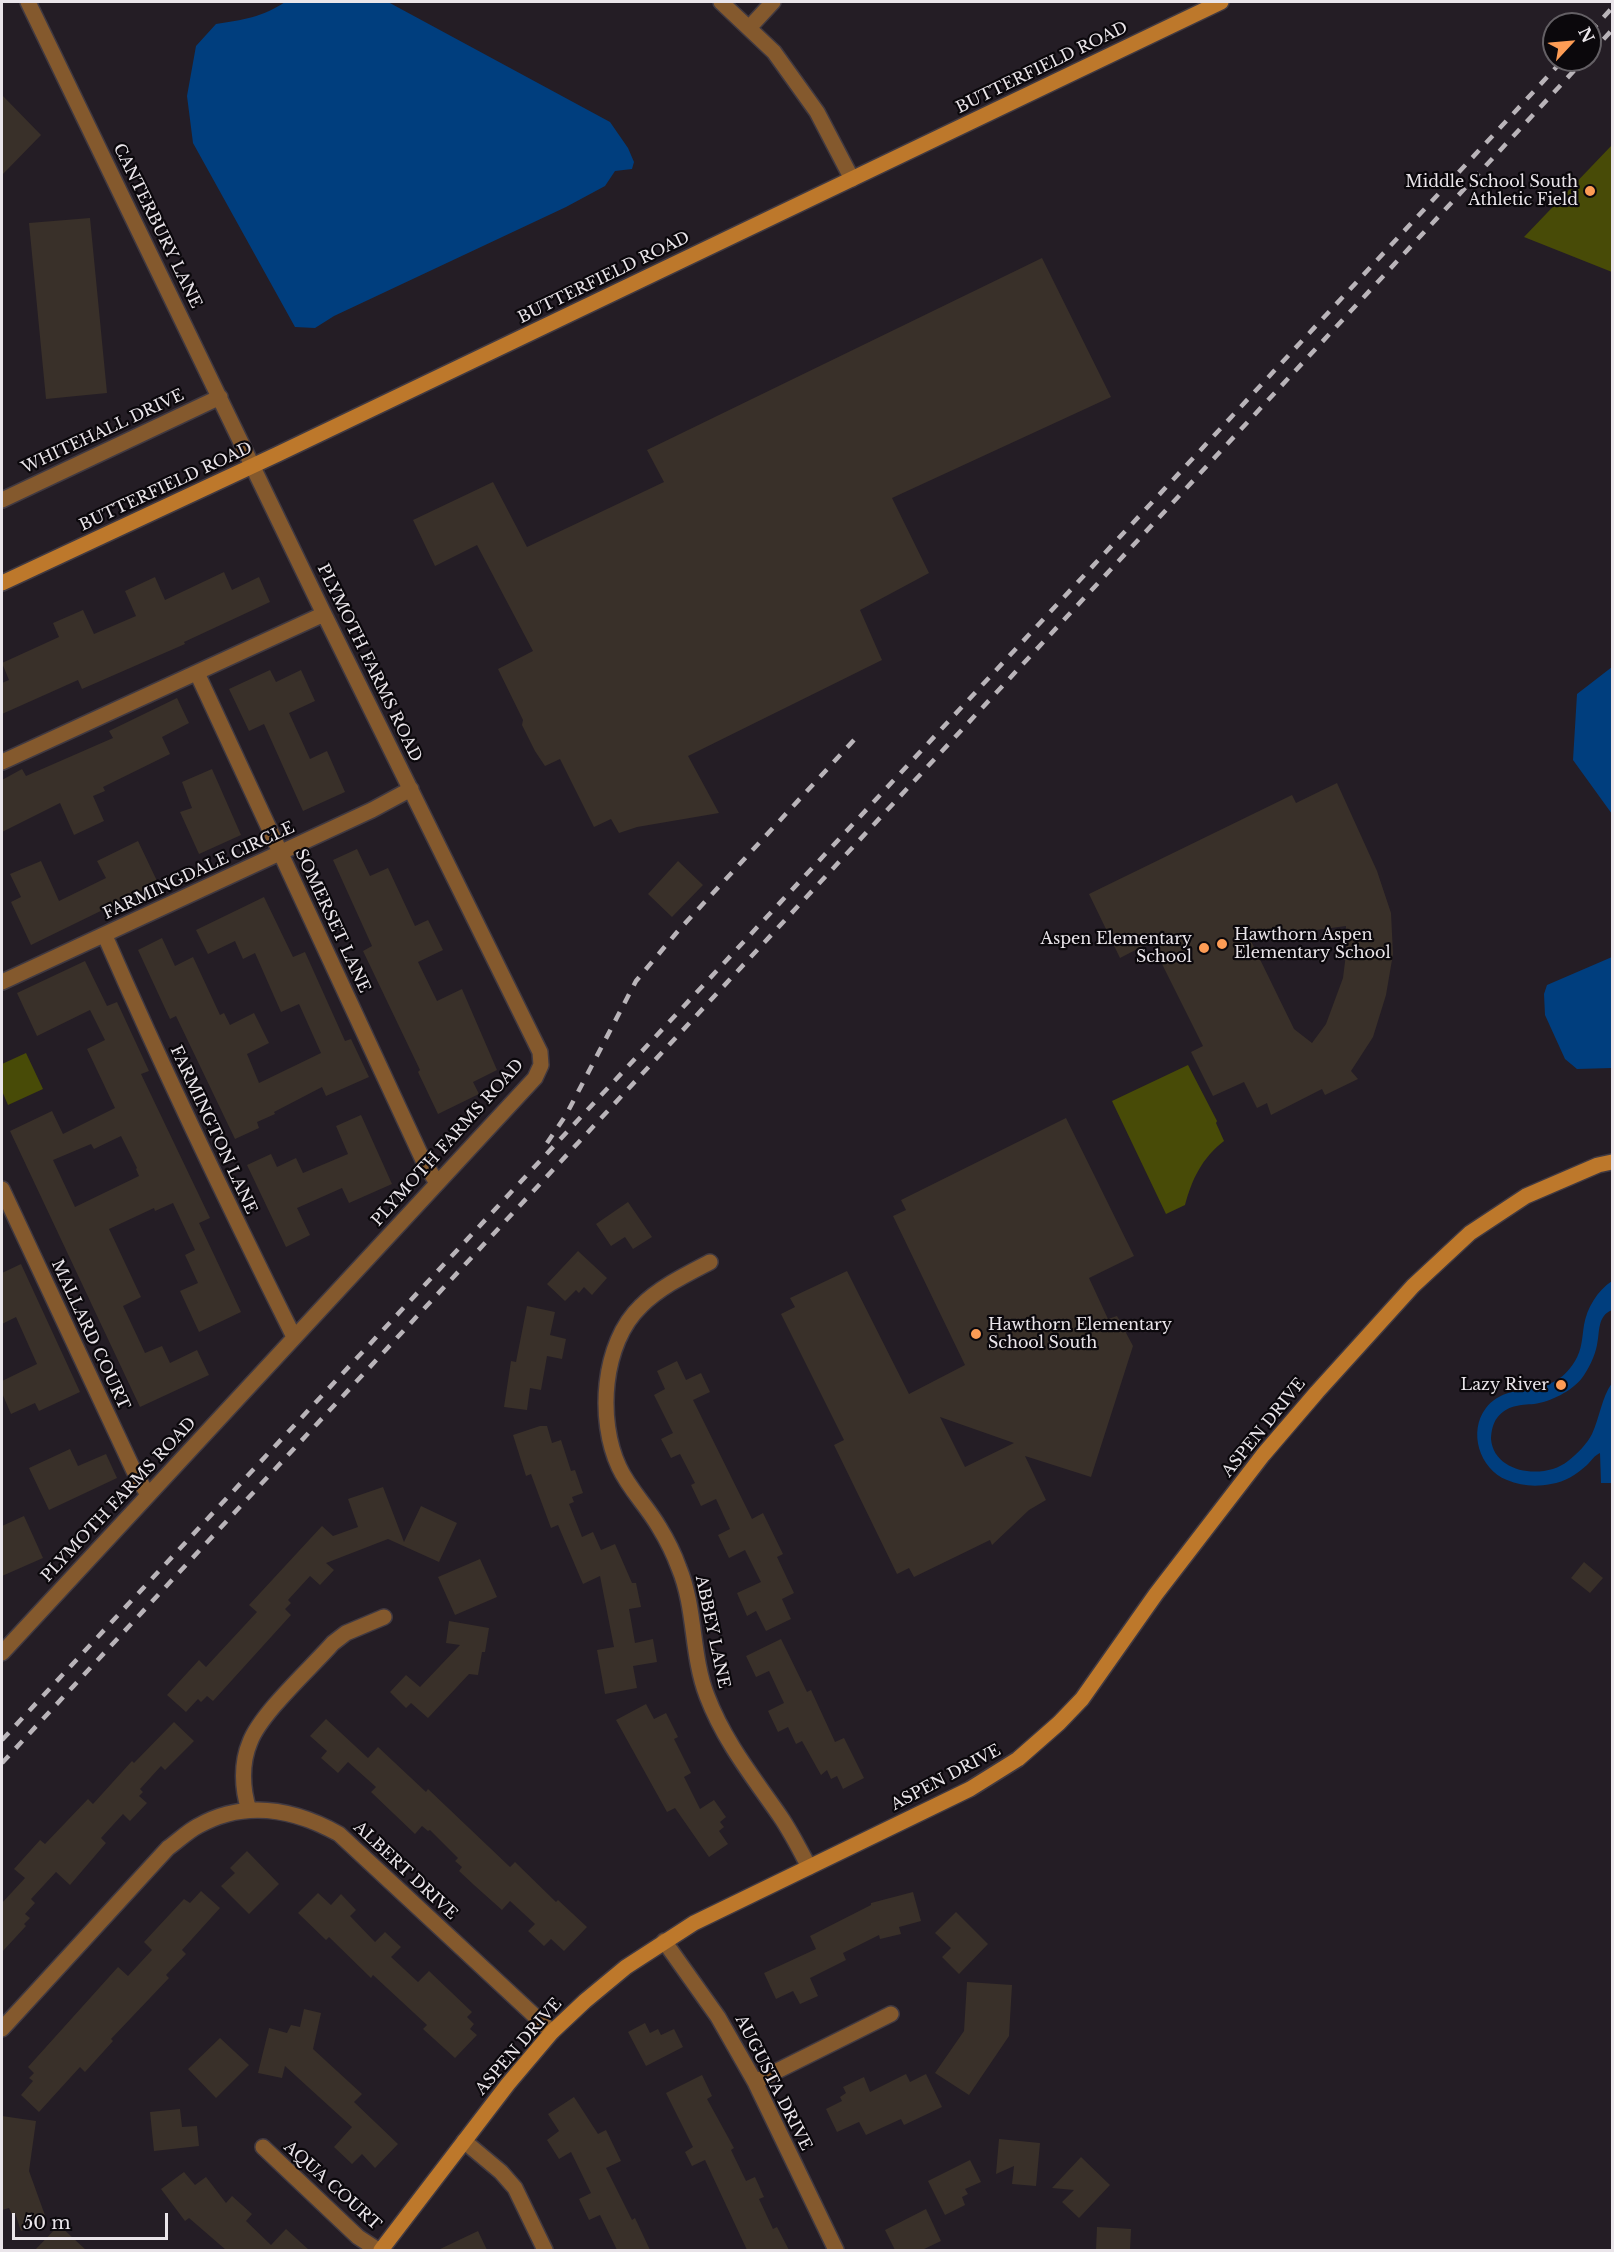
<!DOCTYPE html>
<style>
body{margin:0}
#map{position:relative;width:1614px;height:2252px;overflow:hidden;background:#241d25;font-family:"Libre Baskerville",serif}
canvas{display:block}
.frame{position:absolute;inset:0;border:3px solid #eae5ea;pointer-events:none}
.north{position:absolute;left:1542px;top:12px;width:60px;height:60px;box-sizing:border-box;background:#0b080c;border:2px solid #646065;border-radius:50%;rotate:64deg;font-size:16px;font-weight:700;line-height:24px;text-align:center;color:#eae5ea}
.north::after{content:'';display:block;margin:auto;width:21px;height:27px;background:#fd9c55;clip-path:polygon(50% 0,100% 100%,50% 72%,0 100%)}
.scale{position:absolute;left:12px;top:2213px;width:156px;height:27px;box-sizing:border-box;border:3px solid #eae5ea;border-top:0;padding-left:8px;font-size:18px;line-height:21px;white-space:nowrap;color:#eae5ea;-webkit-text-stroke:4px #0b080c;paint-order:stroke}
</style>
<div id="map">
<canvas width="1614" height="2252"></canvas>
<div class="frame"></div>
<div class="north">N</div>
<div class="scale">50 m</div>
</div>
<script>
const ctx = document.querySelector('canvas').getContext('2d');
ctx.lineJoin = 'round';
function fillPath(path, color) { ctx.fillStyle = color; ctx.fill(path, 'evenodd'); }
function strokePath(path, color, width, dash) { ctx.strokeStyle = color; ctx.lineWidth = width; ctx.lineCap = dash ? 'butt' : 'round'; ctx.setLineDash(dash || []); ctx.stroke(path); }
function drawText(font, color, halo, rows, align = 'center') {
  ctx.font = font + ' "Libre Baskerville",serif'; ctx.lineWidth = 4.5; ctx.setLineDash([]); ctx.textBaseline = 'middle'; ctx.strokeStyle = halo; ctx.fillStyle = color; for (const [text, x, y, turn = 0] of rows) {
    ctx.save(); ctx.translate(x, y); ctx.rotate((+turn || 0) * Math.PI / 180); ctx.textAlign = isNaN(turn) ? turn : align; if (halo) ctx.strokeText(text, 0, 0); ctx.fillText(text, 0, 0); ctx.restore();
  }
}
fillPath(new Path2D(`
 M1612 145V272L1524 237Z
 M26 1053 43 1089 8 1105 2 1091V1064Z
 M1188 1065 1217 1121 1216 1123 1224 1141C1202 1158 1192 1179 1185 1205L1166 1214 1112 1101Z`), '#484b07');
fillPath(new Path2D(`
 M285 2H388L610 122 628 148 634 162 632 169 615 171 605 186 566 207 334 316 315 328 295 327 193 143 187 96 196 46 216 24C242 20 263 17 285 2Z
 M1612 667V814L1573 760 1577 694Z
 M1612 957V1068L1577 1069 1565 1059 1545 1015 1544 994 1547 985Z
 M1612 1281V1310C1597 1316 1600 1332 1597 1345 1595 1356 1588 1370 1582 1378 1572 1391 1550 1402 1534 1404 1520 1405 1507 1405 1497 1418 1493 1423 1491 1432 1491 1439 1494 1474 1545 1480 1568 1461 1577 1454 1587 1444 1592 1434 1600 1417 1601 1399 1612 1383V1483H1601L1600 1453C1595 1455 1591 1461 1587 1465 1577 1474 1565 1482 1551 1484 1536 1487 1521 1486 1507 1480 1479 1469 1468 1431 1486 1408 1511 1377 1550 1403 1575 1361 1582 1350 1582 1338 1584 1325 1587 1308 1597 1291 1612 1281Z`), '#003e7e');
fillPath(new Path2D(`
 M2 95 41 135 2 175Z
 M90 218 107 393 46 399 29 223Z
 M1042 258 1111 397 892 498 929 573 860 610 882 660 688 756 719 813 637 827 619 833 611 819 594 827 560 759 545 766 535 751 522 725 523 720 498 669 533 651 477 545 435 566 413 520 493 482 527 547 664 482 647 450Z
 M224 572 232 590 259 577 270 602 184 642 185 644 82 689 78 680 2 714V683L9 680 2 663 59 637 53 623 83 610 94 634 136 616 125 591 155 577 165 600Z
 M270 670 276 682 301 670 315 701 289 713 310 759 327 751 345 792 303 811 264 724 249 731 229 689Z
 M177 698 189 723 162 737 170 754 103 787 105 791 93 796 104 821 74 835 60 803 2 832V780L22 769 26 776 113 738 109 731Z
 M212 769 241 835 199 854 180 812 192 808 182 782Z
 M1337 783 1377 871 1391 913 1393 954 1386 995 1373 1037 1351 1071 1358 1079 1325 1095 1322 1089 1271 1115 1267 1103 1257 1108 1244 1082 1213 1096 1191 1052 1203 1046 1151 942 1120 958 1089 894 1292 795 1296 803ZM1346 926V954L1343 978 1326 1024 1312 1043 1294 1029 1250 939Z
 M138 841 158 883 31 945 11 902 21 897 10 874 41 861 59 901 106 878 97 861Z
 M357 849 370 876 388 868 415 926 428 920 443 950 418 962 437 1001 462 989 497 1070 473 1082 479 1094 438 1114 418 1072 420 1070 363 951 372 946 333 860Z
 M678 861 703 885 672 917 648 894Z
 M264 897 293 957 305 952 345 1041 351 1039 369 1077 326 1096 322 1087 274 1112 275 1114 257 1122 259 1128 235 1139 176 1016 170 1019 138 950 162 938 175 966 193 957 220 1015 224 1013 230 1025 254 1013 269 1043 247 1054 259 1083 321 1053 299 1004 281 1012 255 953 243 959 235 941 208 954 196 930Z
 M85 961 107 1006 117 1002 149 1071 141 1074 210 1218 199 1223 241 1312 199 1332 180 1291 198 1283 185 1255 195 1250 173 1203 155 1211 154 1208 109 1229 141 1297 123 1306 145 1353 162 1346 170 1363 197 1350 209 1375 140 1407 10 1131 52 1111 63 1134 115 1108 87 1049 105 1040 90 1010 37 1036 17 993ZM121 1136 137 1168 136 1169 139 1176 75 1207 53 1160 91 1144 94 1149Z
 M361 1115 392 1184 349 1203 342 1188 297 1208 310 1235 286 1247 247 1165 271 1154 277 1167 296 1158 303 1173 348 1154 336 1126Z
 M1066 1118 1134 1256 1089 1278 1108 1319 1117 1316 1133 1346 1091 1477 1025 1456 1046 1500 1029 1510 992 1545 990 1540 914 1577 909 1568 897 1574 834 1445 844 1440 781 1314 795 1307 790 1298 847 1271 909 1394 965 1365 893 1216 906 1210 901 1200ZM940 1417 1014 1443 965 1467Z
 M628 1202 652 1237 633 1249 625 1237 611 1246 596 1224Z
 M578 1251 607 1278 592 1295 584 1287 579 1293 576 1290 565 1301 547 1284Z
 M21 1264 80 1392 39 1411 35 1403 11 1414 2 1393V1381L37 1364 16 1317 2 1324V1273Z
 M527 1306 555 1312 550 1335 566 1339 562 1359 547 1356 541 1390 530 1388 527 1410 504 1407 511 1361 516 1362Z
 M677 1361 686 1380 701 1373 710 1392 693 1400 752 1519 763 1513 783 1554 777 1557 794 1593 782 1599 791 1619 766 1631 756 1611 747 1616 737 1593 761 1582 745 1550 729 1558 718 1535 730 1529 716 1499 701 1506 691 1485 695 1483 680 1454 671 1458 661 1439 673 1433 654 1395 665 1389 657 1371Z
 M540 1426H547L552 1443 561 1440 571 1471 575 1470 583 1493 572 1497 574 1502 569 1504 582 1537 593 1532 601 1550 615 1544 632 1583H636L641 1607 629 1609 635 1643 653 1639 657 1662 633 1666 637 1688 605 1694 597 1650 614 1647 600 1576 583 1584 558 1525 551 1528 531 1474 526 1476 513 1435Z
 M70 1449 78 1466 106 1454 117 1478 49 1510 29 1468Z
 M383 1487 404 1542 421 1506 457 1523 439 1562 388 1539 326 1563 334 1570 320 1585 310 1576 288 1600 291 1603 285 1609 291 1615 213 1701 207 1696 201 1702 198 1699 186 1712 167 1695 199 1660 206 1667 257 1612 249 1605 322 1526 333 1536 358 1527 348 1499Z
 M24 1516 43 1558 2 1576V1526Z
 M480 1559 497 1597 455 1615 438 1577Z
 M1584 1562 1603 1578 1590 1593 1571 1578Z
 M449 1621 489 1628 485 1652H482L478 1675 469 1674 428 1718 411 1703 406 1708 390 1692 406 1675 420 1687 460 1645 446 1643Z
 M781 1639 807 1692 811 1690 835 1742 844 1738 864 1778 843 1789 837 1776 831 1779 827 1770 821 1775 802 1741 796 1744 788 1727 778 1732 768 1711 784 1703 769 1671 756 1677 746 1656Z
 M646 1704 654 1719 666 1713 678 1737 674 1739 691 1773 684 1777 700 1809 714 1800 726 1817 720 1822 724 1827 719 1831 728 1844 709 1857 675 1808 667 1812 616 1720Z
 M326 1719 368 1758 378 1747 426 1792 428 1789 510 1867 515 1862 556 1902 558 1900 587 1927 564 1951 551 1939 544 1946 528 1931 535 1924 510 1901 502 1910 474 1885 459 1871 462 1867 455 1861 458 1858 430 1830 428 1831 422 1826 415 1834 371 1792 376 1787 348 1762 338 1773 321 1758 327 1751 310 1736Z
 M174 1722 194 1741 165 1770 161 1766 140 1789 143 1792 139 1796 147 1803 130 1821 123 1814 101 1838 106 1843 70 1885 56 1872 31 1899 35 1903 25 1914 30 1918 24 1924 26 1926 2 1952V1903L25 1878 14 1869 40 1840 45 1844 88 1799 93 1804 132 1761 134 1763Z
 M247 1851 279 1884 249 1914 221 1886 235 1873 230 1868Z
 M201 1891 220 1908 182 1950 186 1954 166 1975 169 1978 111 2039 113 2041 85 2072 80 2067 39 2112 21 2095 33 2081 29 2078 34 2073 28 2067 118 1967 128 1976 152 1950 144 1942 184 1899 190 1903Z
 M913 1892 921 1921 899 1927 901 1934 880 1939 879 1935 843 1953 846 1960 810 1978 818 1996 800 2004 793 1991 776 1999 764 1973 816 1949 810 1936 871 1905V1903Z
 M318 1893 331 1905 341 1894 356 1910 350 1916 375 1942 385 1932 401 1947 391 1957 418 1982 429 1971 472 2012 467 2017 474 2024 470 2029 477 2035 455 2058 423 2029 427 2025 373 1975 371 1978 329 1937 326 1940 298 1913Z
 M956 1912 988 1944 959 1974 942 1957 951 1948 935 1933Z
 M967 1982 1012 1985 1009 2036 969 2095 935 2073 964 2031Z
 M304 2009 321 2013 313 2049 362 2094 354 2102 398 2144 375 2168 362 2154 352 2164 334 2147 352 2127 285 2066 282 2078 258 2073 269 2028 287 2033 291 2025 300 2027Z
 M645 2023 650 2033 658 2029 661 2035 674 2029 683 2047 646 2066 628 2032Z
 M220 2038 249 2065 216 2098 188 2069Z
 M906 2074 910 2082 926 2074 942 2107 904 2125 901 2119 866 2135 859 2122 837 2132 826 2109 842 2101 840 2097 846 2093 843 2087 864 2077 870 2092Z
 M702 2075 712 2096 707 2099 734 2148 731 2150 746 2181 755 2177 764 2197 759 2199 773 2229 777 2227 789 2250H747L705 2160 692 2166 685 2152 693 2147 666 2093Z
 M574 2097 598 2134 606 2130 621 2161 606 2168 632 2220 635 2218 650 2250H617L600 2215 589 2220 579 2199 591 2193 571 2152 559 2159 547 2140 559 2131 548 2114Z
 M180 2109 182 2127 197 2126 199 2146 154 2151 150 2112Z
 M2 2116 36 2121 29 2171 47 2221 21 2231 15 2213 12 2215 9 2208 2 2210Z
 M999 2139 1040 2143 1036 2186 1012 2184 1014 2166 996 2174Z
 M1081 2157 1110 2185 1079 2218 1062 2202 1074 2190 1052 2188Z
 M970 2160 981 2182 965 2189 968 2194 962 2197 965 2205 945 2215 928 2181Z
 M184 2172 195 2185 206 2177 226 2203 232 2196 252 2214 246 2221 271 2245 286 2229 309 2250H226L189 2218 185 2221 161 2189Z
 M926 2209 941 2241 922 2250H895L885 2230Z
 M59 2225 86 2250H35Z
 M1097 2227 1131 2229 1130 2250H1096Z
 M478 2231 487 2250H438Z`), '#393029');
const street = new Path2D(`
 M721 2 774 52 817 112 852 179
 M749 28 773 2
 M2 500 220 397
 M197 673 423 1160 437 1183
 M2 762 324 614
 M105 936C164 1071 228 1205 294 1337
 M2 982 372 810 411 789
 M2 1189 134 1471 148 1495
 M710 1262C687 1274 660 1287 641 1306 602 1343 597 1420 619 1467 629 1489 647 1506 659 1527 667 1540 674 1554 679 1568 696 1609 691 1655 707 1696 724 1741 753 1777 780 1816 791 1832 800 1850 809 1867
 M2 1653 535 1078 541 1065 540 1052 324 614 28 2
 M249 1810C242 1789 241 1763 250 1742 261 1713 311 1668 333 1643L346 1633 384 1617
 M664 1941 718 2017 755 2082 836 2250
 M2 2029 168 1848C178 1841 188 1831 198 1826 246 1799 294 1809 339 1834L552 2032
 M755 2082 891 2014
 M464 2141 501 2172 515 2188 545 2250
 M263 2147 358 2237 378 2250`);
const secondary = new Path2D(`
 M2 583 278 454 1221 2
 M381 2250 508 2084 552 2032 585 2001 626 1967 694 1923 970 1789 1018 1759 1059 1723 1082 1699 1156 1594 1263 1455 1317 1392 1413 1286 1470 1233 1526 1196 1598 1165 1612 1162`);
strokePath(street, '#403941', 18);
strokePath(secondary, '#403941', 18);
strokePath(street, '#84592d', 15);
strokePath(secondary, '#bd782b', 15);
strokePath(new Path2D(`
 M1590 32 1612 8
 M1590 54 1612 30
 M547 1143 566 1115 636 981 678 931 854 740
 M2 1740 1563 60
 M2 1763 1584 60`), '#b9b4b9', 4.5, [10, 10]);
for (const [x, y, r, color] of [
 [1590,191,6,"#fd9c55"],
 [1222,944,6,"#fd9c55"],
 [1204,948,6,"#fd9c55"],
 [976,1334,6,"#fd9c55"],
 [1561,1385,6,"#fd9c55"]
]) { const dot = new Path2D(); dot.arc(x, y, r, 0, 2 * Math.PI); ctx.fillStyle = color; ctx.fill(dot); strokePath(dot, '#0b080c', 2); }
drawText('16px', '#eae5ea', '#0b080c', [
 ["BUTTERFIELD ROAD",1042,68,-26],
 ["CANTERBURY LANE",157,226,64],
 ["BUTTERFIELD ROAD",604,278,-26],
 ["WHITEHALL DRIVE",103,432,-25],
 ["BUTTERFIELD ROAD",166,487,-25],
 ["PLYMOTH FARMS ROAD",369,663,64],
 ["FARMINGDALE CIRCLE",199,871,-25],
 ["SOMERSET LANE",332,921,65],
 ["FARMINGTON LANE",213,1130,65],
 ["PLYMOTH FARMS ROAD",448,1143,-48],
 ["MALLARD COURT",90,1335,65],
 ["ASPEN DRIVE",1264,1428,-51],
 ["PLYMOTH FARMS ROAD",119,1500,-47],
 ["ABBEY LANE",712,1632,78],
 ["ASPEN DRIVE",946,1778,-28],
 ["ALBERT DRIVE",405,1871,43],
 ["ASPEN DRIVE",519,2047,-49],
 ["AUGUSTA DRIVE",773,2083,63],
 ["AQUA COURT",332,2186,42]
]);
drawText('16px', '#eae5ea', '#0b080c', [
 ["Middle School South",1578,182],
 ["Athletic Field",1578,200],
 ["Hawthorn Aspen",1234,935,"left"],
 ["Elementary School",1234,953,"left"],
 ["Aspen Elementary",1192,939],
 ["School",1192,957],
 ["Hawthorn Elementary",988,1325,"left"],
 ["School South",988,1343,"left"],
 ["Lazy River",1549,1385]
], 'right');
</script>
